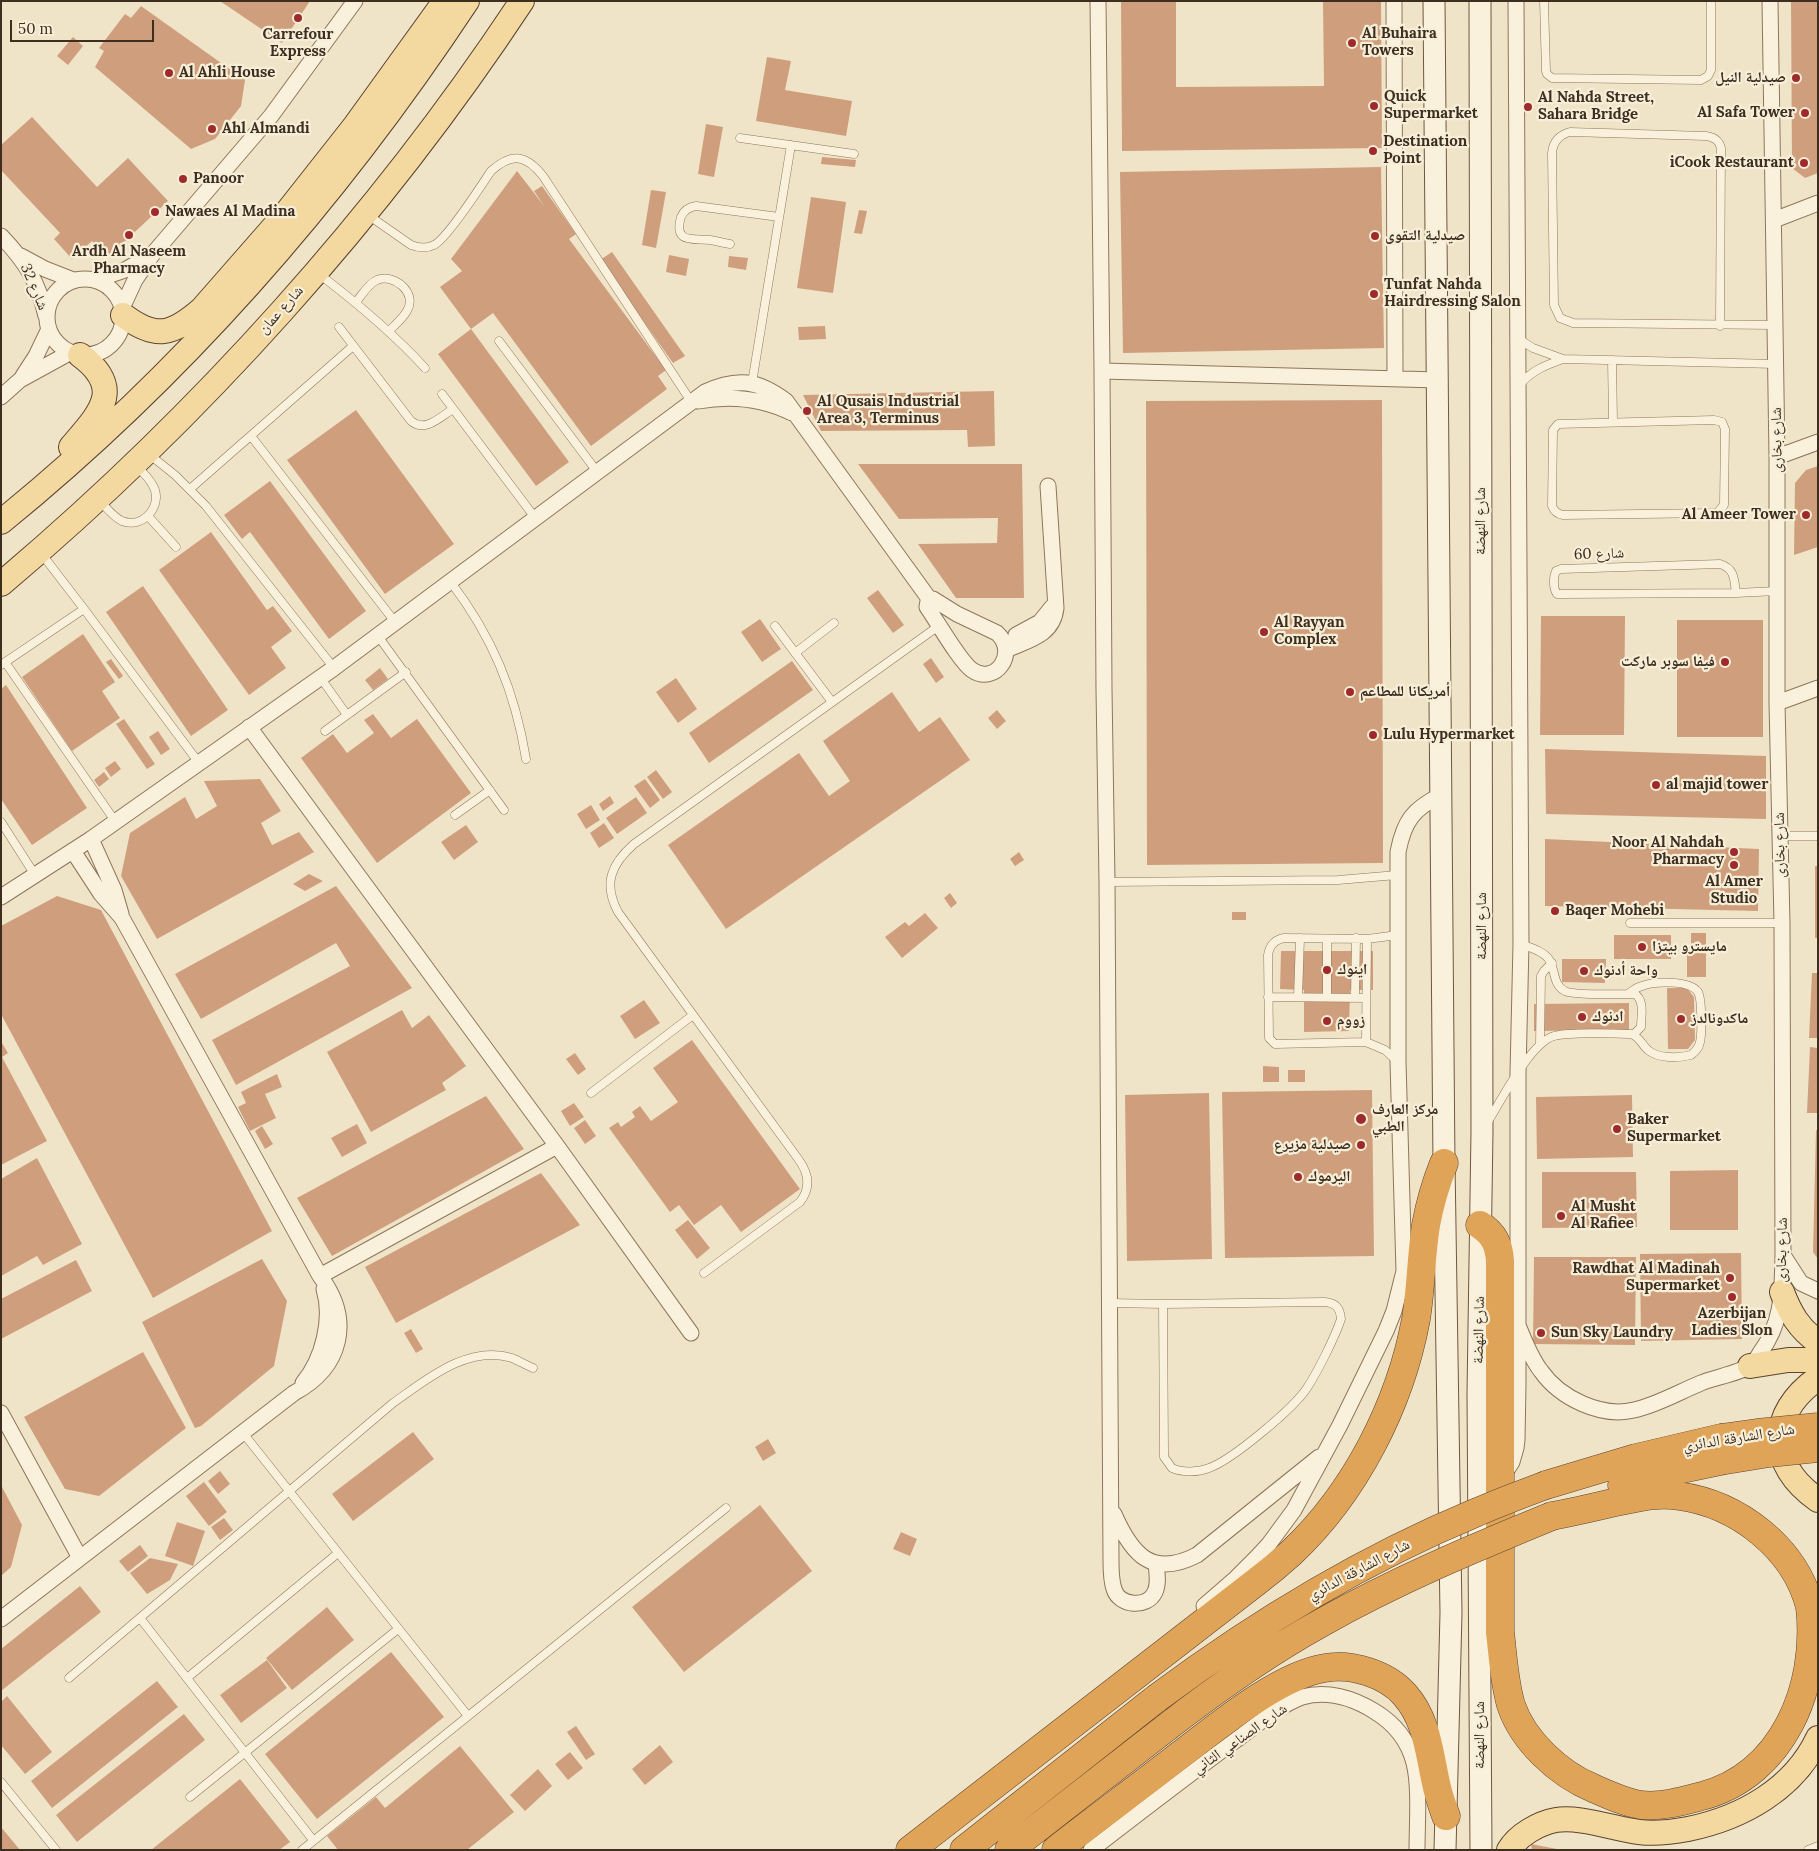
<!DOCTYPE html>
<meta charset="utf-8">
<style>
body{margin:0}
#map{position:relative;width:1819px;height:1851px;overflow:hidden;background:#f0e4c8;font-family:Lora,serif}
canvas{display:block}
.frame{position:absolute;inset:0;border:2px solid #3d2e20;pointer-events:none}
.scale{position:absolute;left:10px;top:20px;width:144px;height:22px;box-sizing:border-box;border:2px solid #3d2e20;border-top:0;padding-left:6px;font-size:15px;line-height:18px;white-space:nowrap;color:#3d2e20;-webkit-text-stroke:4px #f7eed8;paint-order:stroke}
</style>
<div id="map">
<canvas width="1819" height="1851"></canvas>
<div class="frame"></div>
<div class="scale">50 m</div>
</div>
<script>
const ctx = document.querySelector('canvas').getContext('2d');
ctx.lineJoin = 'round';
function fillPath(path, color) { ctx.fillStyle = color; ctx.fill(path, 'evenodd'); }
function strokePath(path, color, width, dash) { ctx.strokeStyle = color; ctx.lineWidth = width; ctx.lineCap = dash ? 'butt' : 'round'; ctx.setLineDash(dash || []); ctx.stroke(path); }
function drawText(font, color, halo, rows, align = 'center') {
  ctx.font = font + ' Lora,"Noto Naskh Arabic",serif'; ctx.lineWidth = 4.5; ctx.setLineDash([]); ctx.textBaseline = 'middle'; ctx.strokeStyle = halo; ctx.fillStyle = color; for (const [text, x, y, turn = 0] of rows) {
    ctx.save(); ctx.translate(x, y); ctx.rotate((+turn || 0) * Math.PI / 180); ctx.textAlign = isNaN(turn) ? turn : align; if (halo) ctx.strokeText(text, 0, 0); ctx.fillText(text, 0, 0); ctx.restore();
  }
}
fillPath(new Path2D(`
 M220 1H310L282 43Z
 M1121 1H1176V87L1324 86 1323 1H1381L1382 148 1122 151Z
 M1791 1H1818V173L1805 178 1792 168Z
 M141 6 245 80 241 106 215 139 191 149 95 67 104 51 99 48 125 14 131 18Z
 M73 37 83 46 68 65 57 56Z
 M767 57 791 61 785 90 852 101 846 136 756 121Z
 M32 117 97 187 128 158 168 201 107 258 92 241 72 259 54 239 60 233 1 170V145Z
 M706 124 723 127 714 177 698 174Z
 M822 157 856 160 855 167 821 164Z
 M1381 167 1384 348 1123 353 1120 172Z
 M517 171 545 207 534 191 542 186 576 234 569 239 666 370 658 376 667 389 591 446 493 313 471 329 440 287 462 271 451 259Z
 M651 190 666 192 656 248 642 245Z
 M811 197 846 202 833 293 797 288Z
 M859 210 867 211 862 234 854 233Z
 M612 252 685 356 673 363 600 260Z
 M669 255 689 259 686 276 666 272Z
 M729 256 748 258 746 270 728 267Z
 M825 326 826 339 799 340 798 327Z
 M471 329 569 462 536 486 438 354Z
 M994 391 995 446 968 447 967 430 821 431 803 395Z
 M1382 400 1383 863 1147 865 1146 401Z
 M356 410 454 544 385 594 287 460Z
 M858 464H1022L1024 598H956L918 544 997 543 998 518 899 519Z
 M1818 466V547L1794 555 1795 483 1806 470Z
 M270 481 366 611 329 639 250 532 242 539 224 515Z
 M211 532 267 610 273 606 292 631 271 647 286 668 249 695 159 570Z
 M143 586 228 710 191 736 106 612Z
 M878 590 904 625 893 633 867 598Z
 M1541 616H1625L1624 735H1540Z
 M760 619 781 649 762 662 741 632Z
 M1677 620H1763V737H1677Z
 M83 634 115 682 102 691 120 718 72 751 22 677Z
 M931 658 944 677 936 683 923 664Z
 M111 659 123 676 119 679 106 662Z
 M792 661 813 690 709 763 689 733Z
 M380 668 388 679 373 690 365 680Z
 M676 678 697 709 678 723 656 692Z
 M6 685 87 808 32 845 1 799V689Z
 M892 692 919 732 940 717 970 760 726 929 668 845 799 753 829 796 850 781 823 741Z
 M997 710 1006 721 997 729 988 718Z
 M373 714 391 738 417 719 471 793 377 863 301 758 333 734 347 753 374 733 364 720Z
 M124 719 155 764 147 769 116 724Z
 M158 731 170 749 161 755 149 737Z
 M1545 749 1766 756V819L1546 814Z
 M115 761 121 769 111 777 105 768Z
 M656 770 672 792 663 799 647 777Z
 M104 772 109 779 99 787 94 780Z
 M260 779 281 811 261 823 272 845 299 832 314 852 157 939 121 876 130 833 185 797 196 819 217 806 204 781Z
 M645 779 660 800 650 808 634 786Z
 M610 796 614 803 603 811 599 804Z
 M636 797 647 813 617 834 606 818Z
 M591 805 600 820 586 829 577 814Z
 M604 823 614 838 599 848 590 833Z
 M466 825 478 842 454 860 441 842Z
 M1545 839 1759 849 1758 911 1545 906Z
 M1019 852 1024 860 1015 866 1010 859Z
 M1815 866H1818V938H1815Z
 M309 874 323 881 305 891 293 884Z
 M336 886 412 988 236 1085 212 1040 350 966 336 943 201 1019 175 974Z
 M950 893 957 903 951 908 944 898Z
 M57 896 101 910 272 1231 153 1298 1 1014V926Z
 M1232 912H1246V920H1232Z
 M925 913 938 928 902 958 885 937 905 922 909 926Z
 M1691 933H1706V977H1687V954H1691Z
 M1614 935H1671V959H1614Z
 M1281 951H1373V990H1350L1349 1031 1304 1032V990L1280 989Z
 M1562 959H1606L1605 983 1562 982Z
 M1812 973H1818V1038H1809Z
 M1667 988H1687L1694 997 1695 1040 1688 1049H1668Z
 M644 1000 660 1023 635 1039 620 1016Z
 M1629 1003V1030L1534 1031V1004Z
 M402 1010 412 1028 429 1015 466 1066 442 1083 446 1090 371 1132 327 1052Z
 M692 1040 800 1189 741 1232 721 1205 694 1225 679 1205 670 1212 609 1128 618 1122 621 1127 635 1117 632 1112 640 1106 651 1121 678 1102 653 1068Z
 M1 1043H2L8 1053 2 1057 47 1141 1 1165Z
 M1810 1047 1818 1048V1113H1807Z
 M575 1053 586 1069 578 1075 566 1059Z
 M1263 1066 1279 1067V1082H1263Z
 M1288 1070H1305V1082H1288Z
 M277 1074 282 1087 265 1094 276 1118 250 1131 238 1107 246 1103 241 1092Z
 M1372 1090 1374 1256 1225 1258 1222 1092Z
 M1209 1093 1212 1259 1127 1261 1125 1095Z
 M1632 1095 1633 1157 1537 1159 1536 1097Z
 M486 1096 524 1149 332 1256 297 1198Z
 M574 1103 584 1117 570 1126 561 1111Z
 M585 1120 596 1136 585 1144 574 1128Z
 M357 1124 367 1143 342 1157 331 1138Z
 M262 1126 273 1144 265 1149 255 1131Z
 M1816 1130 1818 1131V1259L1813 1252Z
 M37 1158 82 1244 43 1265 37 1256 1 1276V1179Z
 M1738 1170V1230H1670V1171Z
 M1542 1172H1636L1637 1227 1542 1228Z
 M541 1173 580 1225 396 1323 365 1267Z
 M688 1220 710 1248 697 1259 675 1230Z
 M1741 1253 1742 1339 1641 1341 1640 1254Z
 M1534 1257H1636L1635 1345 1533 1344Z
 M262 1259 287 1301 274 1366 201 1426 195 1428 142 1322Z
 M76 1260 92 1291 1 1339V1299Z
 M411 1329 423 1349 416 1353 404 1333Z
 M143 1352 186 1428 99 1496 65 1489 24 1417Z
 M413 1432 434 1459 353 1521 332 1494Z
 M768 1439 776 1453 763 1461 755 1447Z
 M220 1471 230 1484 218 1494 208 1481Z
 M204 1482 227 1512 209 1526 186 1496Z
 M1 1485 22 1525 11 1567 1 1576Z
 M760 1505 812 1571 684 1672 632 1607Z
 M224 1518 233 1530 220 1540 211 1527Z
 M177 1522 205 1531 193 1566 165 1556Z
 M901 1532 917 1539 910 1556 893 1549Z
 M140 1545 148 1556 128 1572 119 1561Z
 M150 1558 178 1564 170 1580 147 1594 130 1573Z
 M80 1586 101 1612 1 1691V1649Z
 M327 1607 354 1640 292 1690 266 1658Z
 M391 1652 444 1717 317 1819 265 1754Z
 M267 1660 287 1688 241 1723 220 1695Z
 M157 1681 178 1707 52 1808 31 1781Z
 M7 1696 52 1752 25 1774 1 1745V1702Z
 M184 1714 205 1740 77 1842 56 1815Z
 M576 1726 595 1754 586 1760 567 1732Z
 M660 1745 673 1762 645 1785 632 1769Z
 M460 1746 514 1812 467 1850H338L327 1836 376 1797 385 1808Z
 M570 1752 583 1768 568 1780 555 1764Z
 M538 1769 552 1786 525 1811 510 1795Z
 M240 1779 290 1842 279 1850H151Z
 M1 1827 20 1850H1Z
 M1531 1844 1557 1849V1850H1532Z`), '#cf9f7d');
const lane = new Path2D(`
 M1544 1 1546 71 1547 74 1552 78 1701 80 1708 76 1711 70V1
 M740 138 854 154
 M368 215 411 245C419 248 426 249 434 245 447 239 481 186 491 171 513 152 526 155 543 176L692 403
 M730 244C723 243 717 241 710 240 693 238 673 244 681 217 684 210 689 207 696 206L779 217
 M319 274C357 303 393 333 425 368
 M356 302C362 295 368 284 377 280 394 273 418 293 407 311 403 318 395 325 389 331
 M1720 326 1721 148C1719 140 1714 137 1706 136L1570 132C1559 135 1553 142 1552 153L1554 305 1560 318 1573 323 1775 325
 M339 327 411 421C425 433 440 417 453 409
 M1517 338 1533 348 1563 359
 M499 341 598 473
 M1612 360 1613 422
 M752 383 791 145
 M1519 386C1530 371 1546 365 1563 359L1776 364
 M442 394 536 519
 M1714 420 1722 422 1725 429 1724 505 1717 513 1563 515C1557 514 1554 511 1552 506L1553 430 1558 424Z
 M251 436 395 622
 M150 455 175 475 206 506 334 668
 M190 489 353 346
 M99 500C106 507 113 517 122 521 144 530 165 503 152 484 148 477 142 472 137 466
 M148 516 176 547
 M41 553 84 609 199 763
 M1720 564C1735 569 1734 579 1736 593L1560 594H1557C1553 588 1553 577 1556 571L1561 569Z
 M450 581C492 636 515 691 526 759
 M1736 593 1777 591
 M775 626 832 702
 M378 636 504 810
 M795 653 834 623
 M5 662 115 821
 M1 665 84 609
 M320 677 347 715
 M325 731 406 672
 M455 815 490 790
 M1 822 35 875
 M1780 836H1818
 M1107 882 1338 880 1397 875
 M1630 923H1782
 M1628 994C1632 991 1637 987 1642 986 1654 981 1690 980 1698 992 1702 999 1702 1034 1700 1042 1699 1048 1696 1051 1691 1055 1679 1058 1658 1059 1648 1050 1641 1044 1640 1037 1631 1034
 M1268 997 1366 998
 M1298 997 1300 938
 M1327 997V939
 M1355 998 1356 938
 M1366 1042 1367 939
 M1540 1044 1541 976 1544 971 1552 963
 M1397 1061 1385 1050 1366 1042 1275 1044 1269 1038 1268 955C1270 944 1275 940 1284 938L1367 939 1398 935
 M591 1093 693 1015
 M1487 1123C1501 1101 1530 1043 1554 1036 1574 1031 1612 1034 1634 1034L1641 1027C1641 1016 1645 1001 1635 994 1620 994 1575 996 1565 991 1552 985 1556 968 1548 958 1541 950 1531 948 1521 944
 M704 1273 800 1202C811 1188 809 1174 799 1160L618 912C603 884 611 864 634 844L940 625
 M1325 1302C1336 1303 1340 1308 1341 1319 1335 1337 1318 1371 1307 1388 1294 1408 1232 1460 1209 1468 1199 1472 1182 1473 1172 1468L1164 1457V1451L1163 1304Z
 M1110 1303 1163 1304
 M243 1433 468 1716
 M140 1618 313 1840
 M69 1678 393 1403C426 1380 468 1344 512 1358 519 1361 526 1365 533 1368
 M187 1678 338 1553
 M1 1782 56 1850
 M190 1797 398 1629
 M302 1850 726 1508
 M1808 1850 1818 1846`);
const street = new Path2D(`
 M1098 1 1102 371 1104 689 1107 882 1111 1561C1111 1570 1111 1580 1114 1589 1119 1606 1147 1609 1155 1592 1159 1583 1157 1573 1156 1564
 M1394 1 1395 378
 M1774 220 1818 203
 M1 236C25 261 38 281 46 316
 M21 256 45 269 73 280
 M47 317a38 38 0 1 1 76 0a38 38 0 1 1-76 0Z
 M96 280 125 270 148 257
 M122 308 135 280 152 255 271 116 355 1
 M1102 371 1439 380
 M23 376 36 356 49 329
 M1 397 20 380 71 352
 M698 401C731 395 762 398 792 413
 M1777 457 1818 442
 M933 599 957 614 997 633C1019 653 995 686 972 670 960 662 937 621 927 607L928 601Z
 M1016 635 1040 622 1052 607
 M1006 650C1028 640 1053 636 1056 608L1048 486
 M1777 703 1818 688
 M249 727 557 1146 691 1333
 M91 839 114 890 121 914
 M1 897 91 839 334 668 705 392C737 377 758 380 786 401L930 600
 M1783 1255 1801 1283 1818 1291
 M320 1276 557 1146
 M1517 1323C1524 1339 1530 1357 1541 1371 1560 1398 1601 1418 1634 1410 1657 1405 1679 1392 1701 1383 1713 1378 1743 1372 1751 1365 1754 1362 1758 1357 1760 1353 1783 1322 1782 1292 1783 1255L1782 923 1777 703V457L1770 1
 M303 1383C323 1359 333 1319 324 1289
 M1 1413 80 1558
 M1504 1474 1512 1462 1516 1448 1517 1440 1518 1384V1073L1521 944 1516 1
 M1114 1514C1132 1555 1152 1578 1197 1555L1319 1457
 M1204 1606 1234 1580 1257 1557 1269 1544 1294 1510 1340 1425 1386 1331 1394 1311 1404 1271 1398 1062V852C1404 821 1413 809 1441 795
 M1 1619 294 1393C342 1367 353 1320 320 1276L122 918 101 894 73 851
 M1091 1850C1139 1813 1187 1776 1236 1740 1255 1726 1280 1705 1302 1697 1327 1690 1353 1698 1374 1711 1394 1723 1408 1739 1414 1763 1420 1787 1417 1824 1417 1850`);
const secondary = new Path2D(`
 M1434 1 1444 1163 1451 1613 1445 1850
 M1480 1 1482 1131 1478 1394 1481 1850`);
const primary = new Path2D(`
 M123 315C156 340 172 335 202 309L287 212 354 127 445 1
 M71 447C99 414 126 389 80 355
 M1 522C183 374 338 196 467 1
 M1 584C198 418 380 216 522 1
 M1782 1292C1790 1313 1799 1329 1818 1342
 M1750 1366 1788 1360H1818
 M1818 1378C1768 1413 1767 1465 1818 1500
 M1509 1850C1518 1835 1539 1823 1556 1820 1579 1816 1615 1829 1639 1832 1655 1834 1672 1832 1688 1829 1742 1818 1794 1789 1818 1738`);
const highway = new Path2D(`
 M1480 1225C1494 1234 1499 1245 1500 1261V1632C1503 1657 1504 1681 1511 1705 1523 1741 1559 1774 1593 1788 1609 1795 1626 1803 1642 1805 1662 1807 1683 1801 1702 1796 1783 1774 1819 1688 1810 1607 1795 1548 1738 1504 1679 1496 1657 1492 1637 1498 1616 1502 1595 1507 1574 1512 1552 1516
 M1546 1485 1636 1458 1721 1438
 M1622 1485 1677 1470 1720 1461
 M910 1850 1256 1582C1268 1573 1280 1563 1291 1553 1355 1493 1400 1405 1416 1319 1421 1288 1421 1256 1426 1225 1430 1203 1436 1183 1444 1163
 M964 1850 1157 1698
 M1009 1850 1167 1727
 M1056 1850C1097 1818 1139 1787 1180 1755 1217 1727 1279 1675 1325 1668 1351 1663 1387 1674 1405 1695 1427 1720 1429 1752 1436 1783 1438 1794 1442 1805 1446 1816`);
strokePath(lane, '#8d765c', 9);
strokePath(street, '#8d765c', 17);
strokePath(secondary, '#6f573f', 23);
strokePath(primary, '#5b4430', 26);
strokePath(highway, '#5b4430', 29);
strokePath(lane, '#faf1dc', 8);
strokePath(street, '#faf1dc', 15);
strokePath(secondary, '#faf1dc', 21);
strokePath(primary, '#f3d9a0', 24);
strokePath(highway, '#e0a458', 28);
const highwayBridge = new Path2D(`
 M1721 1438 1757 1433 1818 1427
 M1720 1461 1769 1453 1818 1448
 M1157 1698C1255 1625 1362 1560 1475 1513 1498 1503 1522 1494 1546 1485
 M1167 1727C1216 1689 1267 1653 1321 1623 1395 1581 1474 1548 1552 1516`);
strokePath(highwayBridge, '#5b4430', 29, []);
strokePath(highwayBridge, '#e0a458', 28);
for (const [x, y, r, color] of [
 [298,18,5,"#9e2a2b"],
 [1352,43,5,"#9e2a2b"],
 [169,73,5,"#9e2a2b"],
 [1796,78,5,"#9e2a2b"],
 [1374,106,5,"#9e2a2b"],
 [1528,107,5,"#9e2a2b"],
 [1805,113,5,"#9e2a2b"],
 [212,129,5,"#9e2a2b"],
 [1373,151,5,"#9e2a2b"],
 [1804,163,5,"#9e2a2b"],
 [183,179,5,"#9e2a2b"],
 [155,212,5,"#9e2a2b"],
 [129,235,5,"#9e2a2b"],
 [1375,236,5,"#9e2a2b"],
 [1374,294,5,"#9e2a2b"],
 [807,411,5,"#9e2a2b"],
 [1806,515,5,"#9e2a2b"],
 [1264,632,5,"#9e2a2b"],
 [1725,662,5,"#9e2a2b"],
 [1350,692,5,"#9e2a2b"],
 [1373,735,5,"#9e2a2b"],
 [1656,785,5,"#9e2a2b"],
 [1734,852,5,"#9e2a2b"],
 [1734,865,5,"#9e2a2b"],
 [1555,911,5,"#9e2a2b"],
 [1642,947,5,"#9e2a2b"],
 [1327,970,5,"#9e2a2b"],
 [1584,971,5,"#9e2a2b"],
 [1582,1017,5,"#9e2a2b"],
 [1681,1019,5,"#9e2a2b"],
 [1327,1021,5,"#9e2a2b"],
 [1361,1119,6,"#9e2a2b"],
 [1617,1129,5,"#9e2a2b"],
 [1361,1145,5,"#9e2a2b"],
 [1298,1177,5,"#9e2a2b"],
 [1561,1216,5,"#9e2a2b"],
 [1730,1278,5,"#9e2a2b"],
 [1732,1297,5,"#9e2a2b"],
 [1541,1333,5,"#9e2a2b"]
]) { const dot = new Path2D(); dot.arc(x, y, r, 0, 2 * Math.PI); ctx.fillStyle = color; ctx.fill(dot); strokePath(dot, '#f7eed8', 2); }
drawText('bold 15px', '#3d2e20', '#f7eed8', [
 ["Al Buhaira",1362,34],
 ["Towers",1362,51],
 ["Carrefour",298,35,"center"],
 ["Express",298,52,"center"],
 ["Al Ahli House",179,73],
 ["صيدلية النيل",1786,78,"right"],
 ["Quick",1384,97],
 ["Supermarket",1384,114],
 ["Al Nahda Street,",1538,98],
 ["Sahara Bridge",1538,115],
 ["Al Safa Tower",1795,113,"right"],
 ["Ahl Almandi",222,129],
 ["Destination",1383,142],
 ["Point",1383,159],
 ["iCook Restaurant",1794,163,"right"],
 ["Panoor",193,179],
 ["Nawaes Al Madina",165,212],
 ["صيدلية التقوى",1385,236],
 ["Ardh Al Naseem",129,252,"center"],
 ["Pharmacy",129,269,"center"],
 ["Tunfat Nahda",1384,285],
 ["Hairdressing Salon",1384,302],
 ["Al Qusais Industrial",817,402],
 ["Area 3, Terminus",817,419],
 ["Al Ameer Tower",1796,515,"right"],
 ["Al Rayyan",1274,623],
 ["Complex",1274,640],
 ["فيفا سوبر ماركت",1715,662,"right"],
 ["أمريكانا للمطاعم",1360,692],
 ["Lulu Hypermarket",1383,735],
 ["al majid tower",1666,785],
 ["Noor Al Nahdah",1724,843,"right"],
 ["Pharmacy",1724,860,"right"],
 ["Al Amer",1734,882,"center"],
 ["Studio",1734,899,"center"],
 ["Baqer Mohebi",1565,911],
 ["مايسترو بيتزا",1652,947],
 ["اينوك",1337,970],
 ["واحة أدنوك",1594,971],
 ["ادنوك",1592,1017],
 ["ماكدونالدز",1691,1019],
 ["زووم",1337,1021],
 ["مركز العارف",1372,1110],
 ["الطبي",1372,1127],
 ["Baker",1627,1120],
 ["Supermarket",1627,1137],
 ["صيدلية مزيرع",1351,1145,"right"],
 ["اليرموك",1308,1177],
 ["Al Musht",1571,1207],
 ["Al Rafiee",1571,1224],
 ["Rawdhat Al Madinah",1720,1269,"right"],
 ["Supermarket",1720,1286,"right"],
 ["Azerbijan",1732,1314,"center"],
 ["Ladies Slon",1732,1331,"center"],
 ["Sun Sky Laundry",1551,1333]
], 'left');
drawText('15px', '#3d2e20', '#f7eed8', [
 ["شارع 32",34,287,67],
 ["شارع عمان",281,310,-48],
 ["شارع بخارى",1777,440,-91],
 ["شارع النهضة",1481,521,-90],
 ["شارع 60",1599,554,-2],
 ["شارع بخارى",1780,845,-91],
 ["شارع النهضة",1482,926,-90],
 ["شارع بخارى",1782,1250,-89],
 ["شارع النهضة",1479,1330,-89],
 ["شارع الشارقة الدائري",1739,1438,-9],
 ["شارع الشارقة الدائري",1359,1570,-28],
 ["شارع النهضة",1480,1735,-90],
 ["شارع الصناعي الثاني",1240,1739,-35]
]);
</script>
